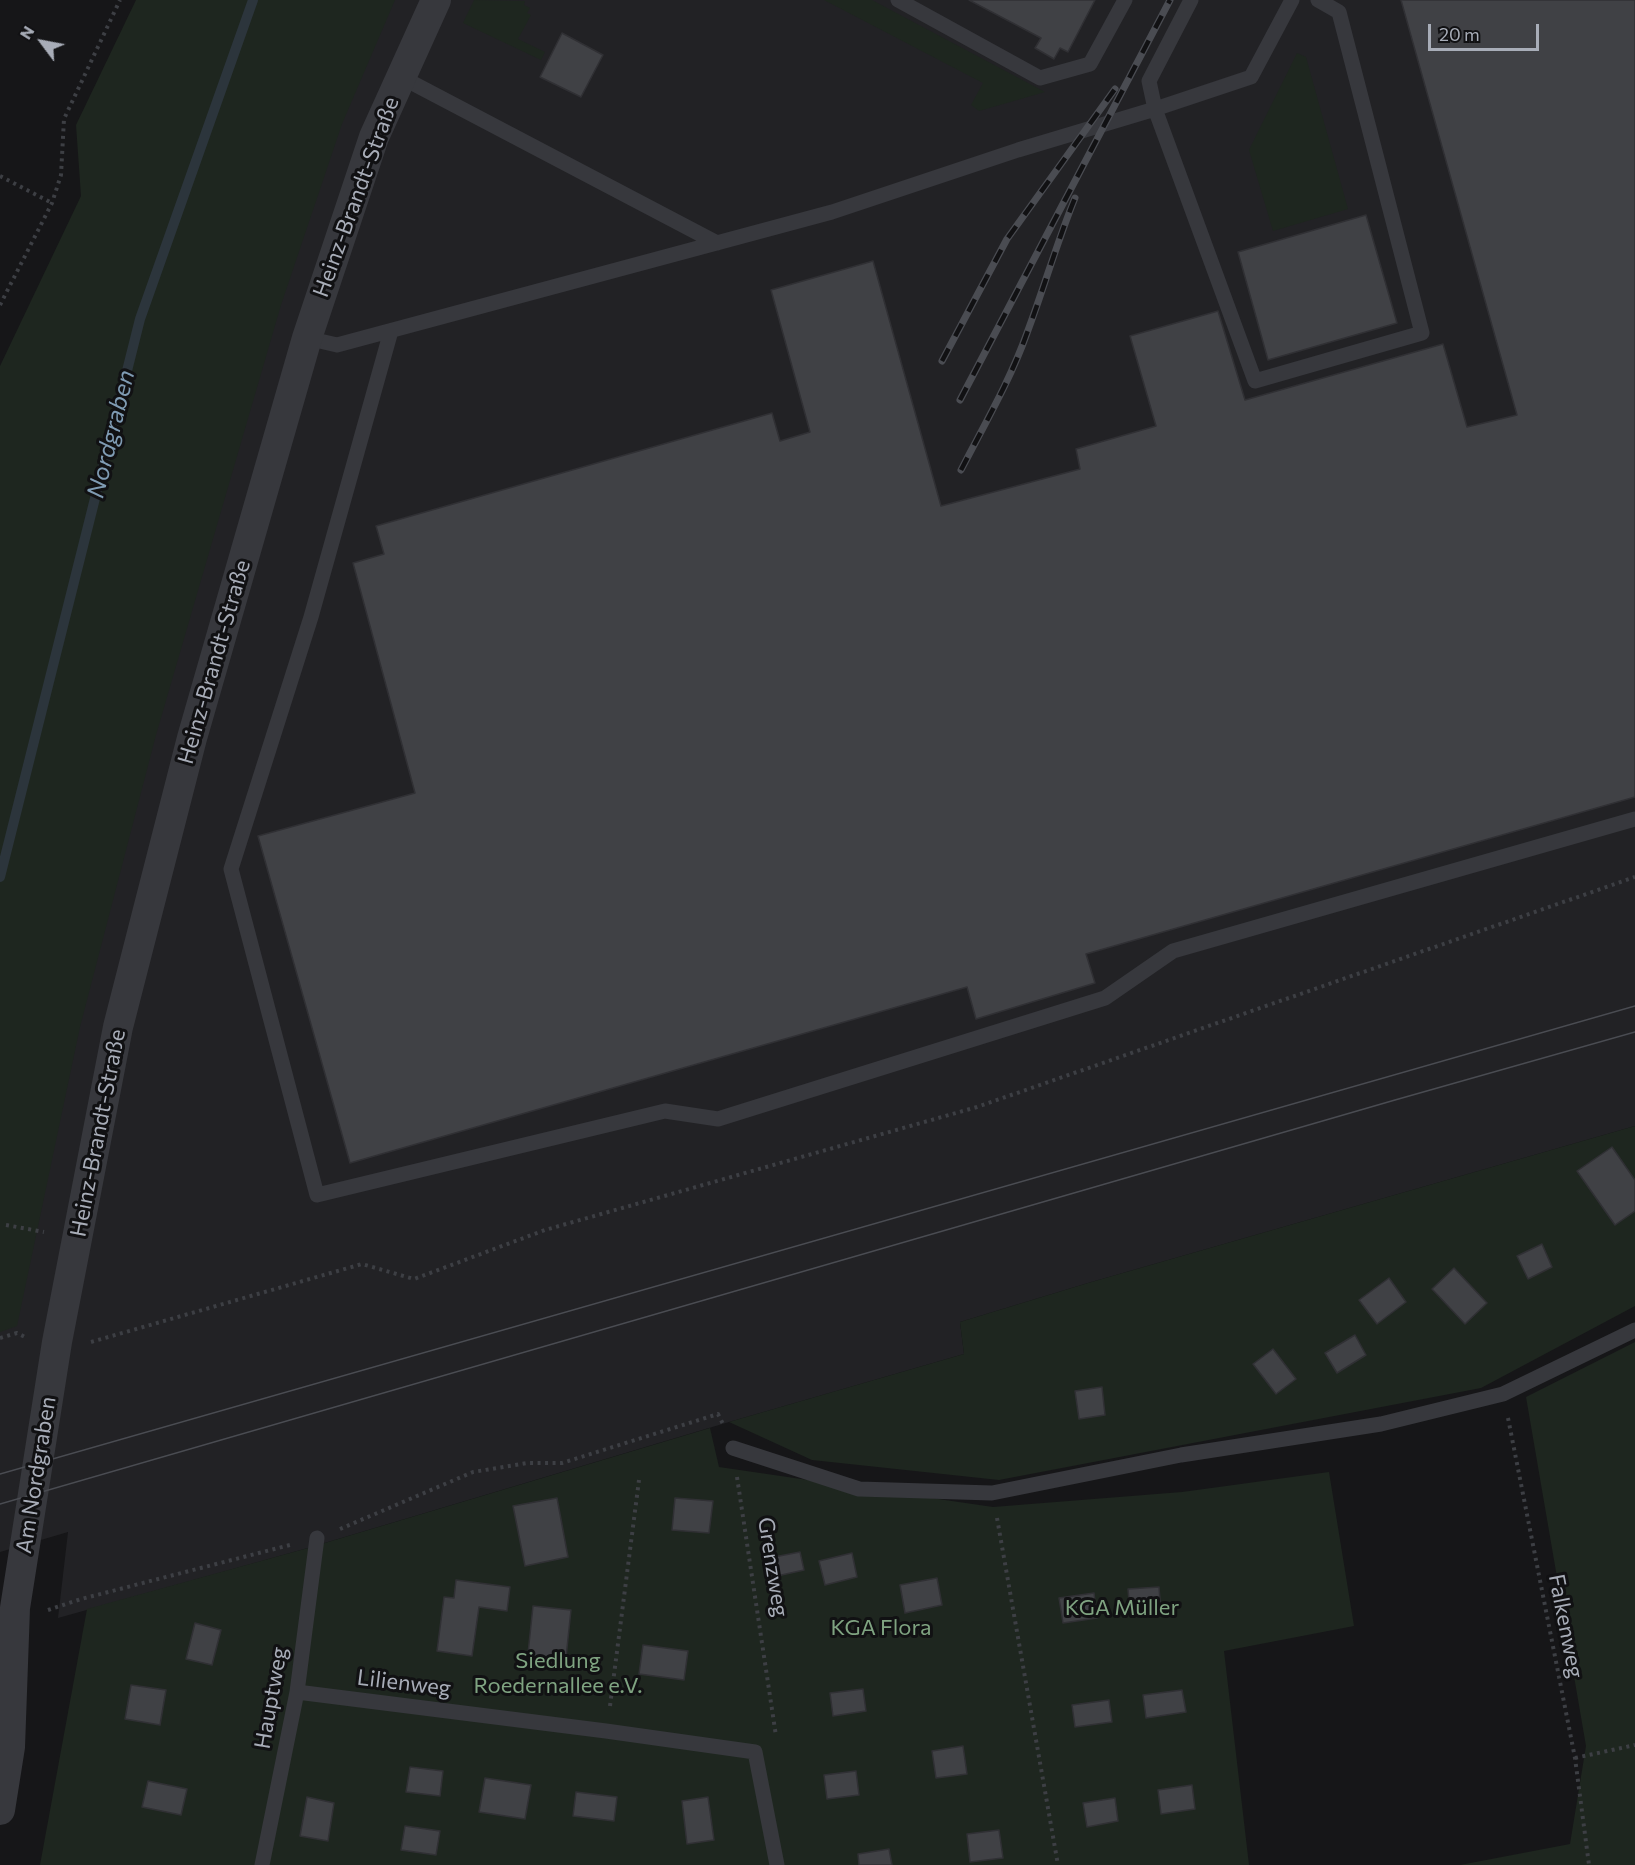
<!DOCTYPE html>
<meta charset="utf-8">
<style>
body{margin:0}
#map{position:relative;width:1635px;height:1865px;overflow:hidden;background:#161618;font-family:Commissioner,sans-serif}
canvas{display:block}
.north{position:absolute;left:12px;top:12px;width:60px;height:60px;-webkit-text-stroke:4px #111113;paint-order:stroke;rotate:302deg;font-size:16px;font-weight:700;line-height:24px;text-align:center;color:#a8adb8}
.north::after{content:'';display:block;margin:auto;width:21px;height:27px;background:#a8adb8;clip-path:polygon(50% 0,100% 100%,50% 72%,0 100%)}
.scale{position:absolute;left:1428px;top:24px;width:111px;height:27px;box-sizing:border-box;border:3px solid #a8adb8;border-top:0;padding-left:8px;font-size:18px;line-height:21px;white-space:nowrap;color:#a8adb8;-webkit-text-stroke:4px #111113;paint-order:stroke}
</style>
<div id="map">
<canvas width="1635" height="1865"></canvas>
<div class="north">N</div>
<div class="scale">20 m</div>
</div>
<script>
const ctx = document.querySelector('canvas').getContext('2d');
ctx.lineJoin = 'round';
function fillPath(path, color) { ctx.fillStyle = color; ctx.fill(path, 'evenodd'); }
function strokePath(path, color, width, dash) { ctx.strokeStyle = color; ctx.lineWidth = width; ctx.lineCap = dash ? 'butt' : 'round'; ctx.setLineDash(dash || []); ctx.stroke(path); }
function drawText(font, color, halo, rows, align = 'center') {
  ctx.font = font + ' Commissioner,sans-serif'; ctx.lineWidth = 6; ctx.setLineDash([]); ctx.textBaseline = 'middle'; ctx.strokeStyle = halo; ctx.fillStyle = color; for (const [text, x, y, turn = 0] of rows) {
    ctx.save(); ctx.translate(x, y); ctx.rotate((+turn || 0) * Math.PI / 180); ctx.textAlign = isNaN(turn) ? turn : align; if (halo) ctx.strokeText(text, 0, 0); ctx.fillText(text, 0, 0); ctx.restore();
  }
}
fillPath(new Path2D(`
 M349 0H1635V1126L1088 1283 960 1322 964 1354 729 1422 308 1548 58 1618 68 1532 0 1552V1212Z`), '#222225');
fillPath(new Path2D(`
 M136 0H395L342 124 281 305 156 735 80 1027 17 1326 0 1332V366L81 196 76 125Z
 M474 0 525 1 524 5 530 8 527 13 531 15 518 39 545 52 541 60 463 23Z
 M824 0H872L1045 92 979 111 971 105 983 83Z
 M1297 53 1306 57 1348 209 1273 231 1249 150Z
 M1635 1126V1306L1481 1388 999 1480 812 1460 729 1422 964 1354 960 1322 1088 1283Z
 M1635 1342V1865H1460L1570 1844 1586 1746 1526 1397Z
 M710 1428 719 1467 993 1507 1182 1492 1329 1472 1354 1626 1224 1651 1249 1865H40L87 1609 308 1548Z`), '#1e261f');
strokePath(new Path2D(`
 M0 877 140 319 253 0`), '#2c353c', 10);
const building = new Path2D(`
 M969 0H1095L1068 52 1060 48 1054 59 1035 48 1041 38Z
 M1401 0H1635V797L1086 954 1095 983 976 1019 967 987 350 1163 258 836 415 793 353 563 384 554 376 526 772 413 780 441 810 432 771 290 873 261 941 506 1080 469 1076 449 1156 426 1130 336 1218 311 1245 400 1443 344 1467 427 1517 415Z
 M562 33 603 55 581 97 540 77Z
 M1366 215 1397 323 1268 360 1238 252Z
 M1612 1147 1635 1180V1211L1615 1225 1577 1171Z
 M1542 1244 1552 1267 1528 1279 1517 1256Z
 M1454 1268 1487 1303 1465 1324 1432 1289Z
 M1389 1278 1406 1302 1377 1324 1359 1300Z
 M1355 1335 1366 1355 1337 1373 1325 1353Z
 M1273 1349 1296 1379 1276 1394 1253 1364Z
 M1102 1387 1105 1415 1079 1419 1075 1391Z
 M557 1498 568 1557 525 1566 513 1506Z
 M675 1498 713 1501 709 1533 672 1530Z
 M800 1552 804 1570 768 1578 764 1559Z
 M852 1553 857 1577 825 1585 819 1561Z
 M937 1578 942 1605 905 1613 900 1585Z
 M456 1580 510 1587 507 1611 479 1607 472 1656 437 1651 444 1597 454 1598Z
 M1159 1587 1161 1612 1130 1614 1128 1589Z
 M1094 1593 1097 1618 1063 1623 1059 1598Z
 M533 1606 571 1610 565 1667 527 1663Z
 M195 1623 221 1630 212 1665 186 1659Z
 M643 1645 688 1651 684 1680 639 1674Z
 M131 1685 166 1690 160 1725 125 1719Z
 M863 1689 866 1711 833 1716 830 1693Z
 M1182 1690 1186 1712 1146 1718 1143 1695Z
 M1109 1700 1112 1722 1075 1727 1072 1705Z
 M963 1746 967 1774 936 1778 932 1751Z
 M410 1767 443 1771 440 1796 406 1792Z
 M856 1771 859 1795 827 1799 824 1775Z
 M485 1778 531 1785 525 1819 479 1812Z
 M148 1781 187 1789 181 1815 142 1807Z
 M1192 1785 1195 1809 1161 1814 1158 1790Z
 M576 1792 617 1797 614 1821 573 1816Z
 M307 1797 334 1803 328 1841 300 1836Z
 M708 1797 714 1840 687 1844 682 1801Z
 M1115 1798 1118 1821 1087 1827 1083 1803Z
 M405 1826 440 1831 436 1855 401 1850Z
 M999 1830 1003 1858 970 1862 967 1834Z
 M889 1849 892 1865H859L858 1854Z`);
fillPath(building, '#404145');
strokePath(building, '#303034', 1.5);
strokePath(new Path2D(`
 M0 176 52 203
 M0 305 52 203 61 175 64 119 120 0
 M6 1225 44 1232
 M0 1338 17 1333 25 1337
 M91 1342 362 1264 414 1279 545 1230 977 1107 1635 877
 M1508 1418 1575 1758 1589 1865
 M737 1477 776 1736
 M997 1518 1058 1865
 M340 1529 473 1472 527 1463H562L718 1414 723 1424
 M48 1610 81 1599 290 1545
 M610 1706 639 1480
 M1575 1758 1635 1745`), '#3d3f44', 4, [3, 4.5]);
strokePath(new Path2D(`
 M898 0 1040 78 1090 64 1125 0
 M1191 0 1149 81 1155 109 1255 381 1422 333 1339 12 1318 0
 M401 77 717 243
 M391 331 311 617 231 869 317 1195 665 1111 718 1119 1105 998 1173 951 1635 819
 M307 338 337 345 832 212 1018 150 1155 109 1251 77 1292 0
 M733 1448 859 1489 992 1493 1181 1455 1381 1424 1503 1394 1635 1330
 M297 1692 606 1731 755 1752 777 1865
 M262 1865 297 1692 317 1538`), '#37383d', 15);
strokePath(new Path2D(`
 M0 1810 10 1747 15 1608 57 1342 118 1027 192 738 307 338 374 137 436 0`), '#37383d', 30);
strokePath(new Path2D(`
 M0 1474 1635 1006
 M0 1504 1395 1100 1635 1032`), '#4a4c52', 1.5);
const rail = new Path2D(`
 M942 361 1007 239 1115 89
 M960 400 1170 0
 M961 470C984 425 1010 381 1027 333 1044 288 1057 242 1075 198`);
strokePath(rail, '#4a4c52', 7);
strokePath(rail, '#111113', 4.5, [14]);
drawText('22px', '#a8adb8', '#111113', [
 ["Heinz-Brandt-Straße",356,197,-70],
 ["Heinz-Brandt-Straße",214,662,-74],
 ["Heinz-Brandt-Straße",98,1133,-79],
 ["Am Nordgraben",36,1475,-81],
 ["Grenzweg",773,1567,81],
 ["Falkenweg",1566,1626,79],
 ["Lilienweg",404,1683,7],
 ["Hauptweg",271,1698,-80]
]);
drawText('22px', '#7fa381', '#111113', [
 ["KGA Müller",1122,1608],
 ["KGA Flora",881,1628],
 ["Siedlung",558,1661],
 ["Roedernallee e.V.",558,1686]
]);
drawText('italic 24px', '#7f9bb3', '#111113', [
 ["Nordgraben",111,434,-76]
]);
</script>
